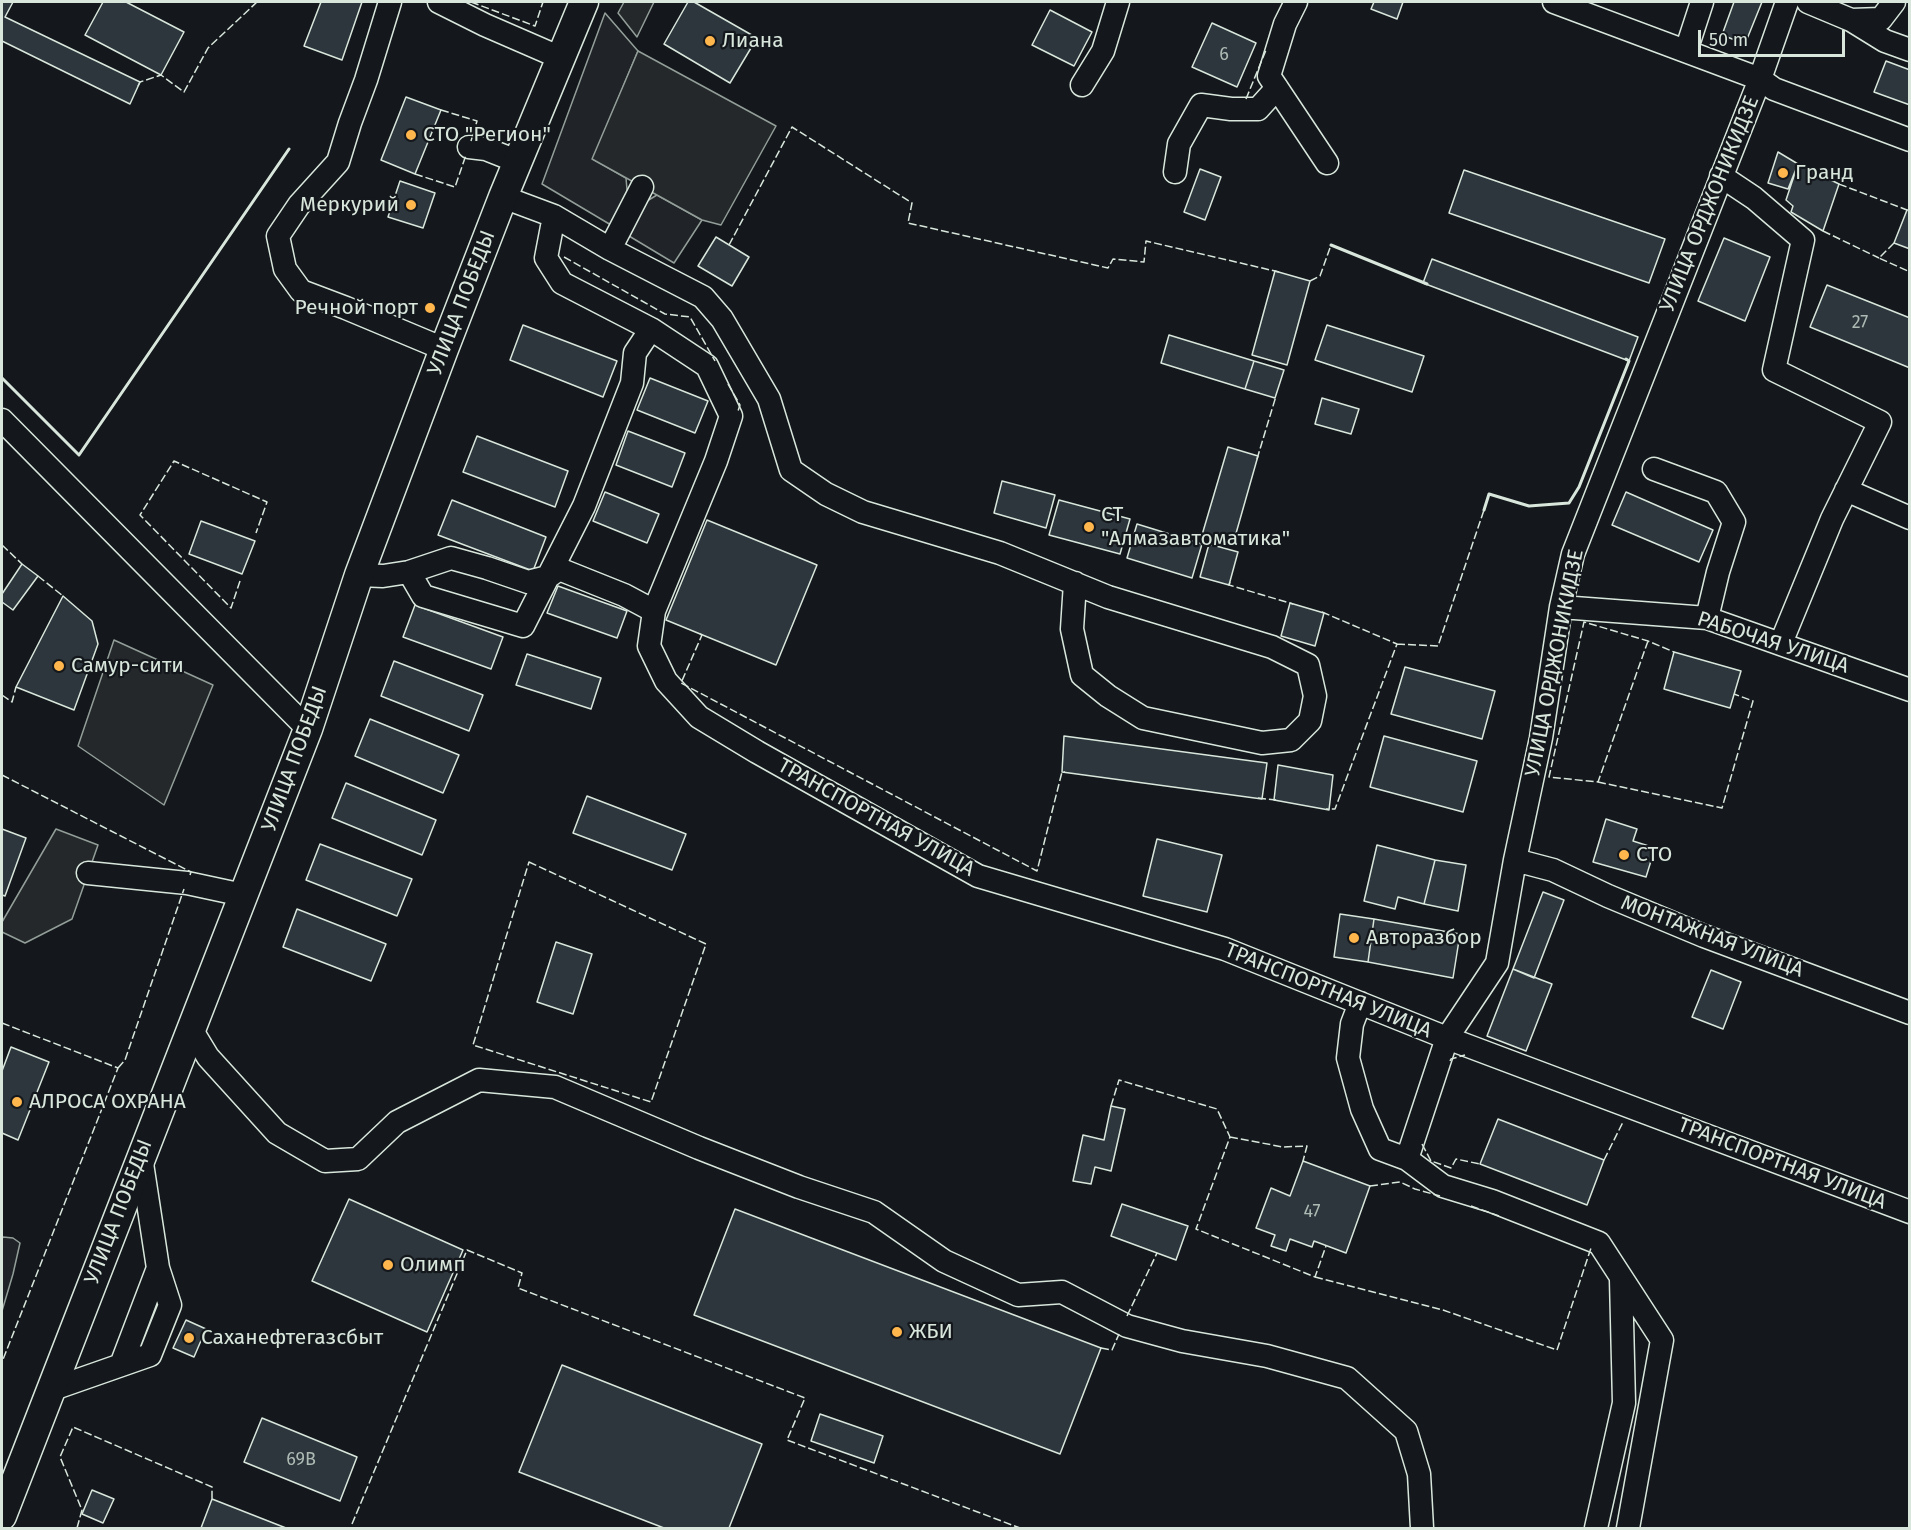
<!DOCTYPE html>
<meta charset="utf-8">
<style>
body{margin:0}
#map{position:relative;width:1911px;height:1530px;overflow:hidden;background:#14181c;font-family:"Fira Sans",sans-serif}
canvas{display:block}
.frame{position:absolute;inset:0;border:3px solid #d8e6dc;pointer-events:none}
.scale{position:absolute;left:1698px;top:30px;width:147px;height:27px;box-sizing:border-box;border:3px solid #d8e6dc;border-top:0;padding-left:8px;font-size:18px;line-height:21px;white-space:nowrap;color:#d8e6dc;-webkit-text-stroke:4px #14181c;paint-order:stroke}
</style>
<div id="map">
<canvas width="1911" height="1530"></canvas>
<div class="frame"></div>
<div class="scale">50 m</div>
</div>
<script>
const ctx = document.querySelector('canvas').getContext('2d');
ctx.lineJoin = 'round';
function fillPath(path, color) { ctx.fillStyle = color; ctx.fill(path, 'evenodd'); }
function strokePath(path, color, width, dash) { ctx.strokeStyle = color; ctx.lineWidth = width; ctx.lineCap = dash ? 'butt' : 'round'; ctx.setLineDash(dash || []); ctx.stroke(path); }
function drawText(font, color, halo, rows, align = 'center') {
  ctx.font = font + ' "Fira Sans",sans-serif'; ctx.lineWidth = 4.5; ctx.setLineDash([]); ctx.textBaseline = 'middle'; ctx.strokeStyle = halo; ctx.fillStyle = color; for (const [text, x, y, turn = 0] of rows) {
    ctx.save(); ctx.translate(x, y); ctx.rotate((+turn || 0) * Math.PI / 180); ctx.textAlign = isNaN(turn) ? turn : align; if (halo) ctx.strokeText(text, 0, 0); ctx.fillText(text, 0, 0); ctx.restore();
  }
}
const green = new Path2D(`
 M605 13 638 51 593 159 626 178 628 201 611 225 542 184Z
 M657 195 702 220 674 263 624 233 637 207Z
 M3 1237 13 1238 20 1243 13 1274 2 1311V1239Z`);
fillPath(green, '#202428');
strokePath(green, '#939e99', 1.5);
const parking = new Path2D(`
 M624 2H654L637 37 618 13Z
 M638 51 776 126 721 225 702 220 592 159Z
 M114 640 213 685 164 805 78 746Z
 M56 829 98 845 72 919 25 943 2 932V922Z`);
fillPath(parking, '#24282b');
strokePath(parking, '#939e99', 1.5);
const building = new Path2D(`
 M2 2H13L5 17 140 82 130 104 2 41Z
 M103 2H126L184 32 161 75 85 35Z
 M321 2H362L342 60 304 46Z
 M688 2H694L757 38 730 83 664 44Z
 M1374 2H1403L1397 19 1371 9Z
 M1734 2H1762L1745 44 1722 35Z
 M1050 10 1092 32 1074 66 1032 45Z
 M1212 23 1256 43 1237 87 1192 67Z
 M1886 61 1910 70V105L1874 92Z
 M406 97 441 110 415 174 381 160Z
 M1778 152 1798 164 1788 189 1768 183Z
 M1798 164 1839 184 1823 231 1791 212 1793 206 1786 200Z
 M1200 169 1221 177 1205 220 1184 212Z
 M1464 170 1665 239 1649 283 1449 213Z
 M400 181 435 193 423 228 388 217Z
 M1907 210H1910V249L1894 243Z
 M716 237 749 257 732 286 698 266Z
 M1724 238 1770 257 1745 321 1698 301Z
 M1432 259 1638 337 1629 361 1423 283Z
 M1275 271 1310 281 1287 365 1252 355Z
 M1827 285 1910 318V368L1810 327Z
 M523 325 617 361 603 397 510 360Z
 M1327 325 1424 356 1412 392 1315 360Z
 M1169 335 1254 361 1245 389 1161 363Z
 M1254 361 1284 370 1275 398 1245 389Z
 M650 378 708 401 695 433 637 410Z
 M1322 398 1359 409 1351 434 1315 424Z
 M628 431 685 453 672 487 616 465Z
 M477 436 568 471 555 507 463 472Z
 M1228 447 1258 456 1233 544 1202 535Z
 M1002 481 1055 495 1046 528 994 513Z
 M605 492 659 514 647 543 593 521Z
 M1626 492 1713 530 1699 562 1612 525Z
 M452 500 546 537 533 571 438 535Z
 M1059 500 1130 519 1120 554 1049 535Z
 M707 520 817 565 776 665 666 620Z
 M201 521 255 541 242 574 189 554Z
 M1137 524 1202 544 1192 578 1127 558Z
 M1209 544 1238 552 1229 585 1200 577Z
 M22 564 38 576 13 610 2 602V594Z
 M558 586 627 611 617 638 547 613Z
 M63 596 92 621 98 644 74 710 16 687Z
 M1290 603 1324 613 1315 646 1281 636Z
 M415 605 503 637 491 669 403 637Z
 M1674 652 1741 671 1730 708 1664 689Z
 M527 654 601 678 591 709 516 685Z
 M394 661 483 695 469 731 381 696Z
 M1405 667 1495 691 1482 739 1391 714Z
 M370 719 459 755 443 793 355 756Z
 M1064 736 1267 763 1262 799 1062 772Z
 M1384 736 1477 761 1463 812 1370 787Z
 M1278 765 1333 775 1329 810 1274 800Z
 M346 783 436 820 422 855 332 818Z
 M587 796 686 834 672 870 573 833Z
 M1606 819 1637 829 1633 841 1655 848 1646 877 1593 862Z
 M2 829 26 838 5 896 2 895Z
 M1157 839 1222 855 1207 912 1143 896Z
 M320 844 412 879 397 916 306 880Z
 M1377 845 1435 860 1424 904 1398 897 1395 909 1364 901Z
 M1435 860 1466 865 1458 911 1424 904Z
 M1543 892 1564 900 1534 978 1513 969Z
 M297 909 386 944 371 981 283 947Z
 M1340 914 1374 919 1368 962 1334 957Z
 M1374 919 1460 934 1453 978 1368 962Z
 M556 942 592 954 573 1014 537 1002Z
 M1513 969 1552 984 1526 1051 1487 1036Z
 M1711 970 1741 982 1723 1029 1692 1017Z
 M11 1047 49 1062 18 1140 2 1133V1071Z
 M1111 1106 1125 1109 1111 1171 1095 1167 1091 1184 1073 1181 1083 1135 1104 1140Z
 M1498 1119 1604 1160 1587 1205 1480 1164Z
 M1303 1161 1370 1186 1346 1253 1314 1241 1312 1247 1290 1239 1286 1251 1271 1246 1275 1235 1256 1228 1271 1188 1290 1196Z
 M349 1199 463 1250 427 1332 312 1281Z
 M1122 1204 1188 1226 1176 1260 1111 1236Z
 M735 1209 1101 1348 1060 1454 694 1315Z
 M186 1320 206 1329 194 1357 173 1348Z
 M562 1365 762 1444 729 1528H664L519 1472Z
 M820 1414 883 1436 874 1463 811 1441Z
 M262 1418 357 1457 340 1501 244 1462Z
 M92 1490 114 1499 103 1523 82 1514Z
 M212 1499 286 1528H201Z`);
fillPath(building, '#2c363c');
strokePath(building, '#d8e6dc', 1.5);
const minor = new Path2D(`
 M390 2 366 80 350 123 338 162 299 205 278 236 285 269 301 291 346 308 444 349
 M439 2 485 25 561 58
 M1296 2 1285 24 1269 76 1327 163
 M1554 2 1760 79 1774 89 1910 140
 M1808 2 1851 20 1881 19 1894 2
 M1851 20 1885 41 1910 50
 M1686 51 1702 2
 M1082 85 1103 51 1118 2
 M469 147 486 149 519 162
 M1175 172 1179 144 1201 105 1231 109H1258L1277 88
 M1721 176 1754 198 1803 240 1774 370 1880 422 1832 519 1781 643
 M503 197 554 216 610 249 703 297 722 319 769 399 791 470 826 494 863 512 1000 553 1108 597 1272 647 1308 665 1315 696 1310 721 1291 740 1262 743 1143 718 1108 696 1082 675 1072 629 1075 583
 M554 216 546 258 562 283 651 329 707 366 731 416 716 461 654 611 649 646 666 681 699 717 757 752 978 876 1225 949 1447 1038 1910 1212
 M610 249 642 187
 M2 420 308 729
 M1654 469 1716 492 1734 522 1718 572 1707 618
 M1846 490 1910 518
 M409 572 423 596 523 626 584 506 632 383 635 353 651 329
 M359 575 383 576 409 572 451 558 487 568 528 582 548 577 559 569 624 595 654 611
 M1561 607 1707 618 1910 690
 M1515 860 1553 870 1608 896 1704 936 1910 1013
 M88 873 187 883 243 895
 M1360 1003 1352 1024 1348 1058 1362 1109 1380 1149 1407 1159 1443 1186 1492 1201 1599 1243 1662 1340 1628 1528
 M191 1029 208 1057 277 1133 325 1161 358 1159 397 1122 479 1080 555 1087 699 1148 799 1187 874 1212 944 1261 1018 1295 1062 1292 1127 1326 1182 1341 1267 1356 1347 1378 1406 1431 1419 1474 1422 1528
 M1407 1159 1447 1038 1497 963 1515 860 1541 738 1561 607 1573 554 1760 79 1787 2
 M121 1365 158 1268
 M50 1390 150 1355 170 1305 158 1268 141 1157
 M1596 1528 1624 1403 1621 1279`);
const major = new Path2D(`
 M2 1516 308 729 359 575 444 349 503 197 584 2`);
strokePath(minor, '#d8e6dc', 25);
strokePath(major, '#d8e6dc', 31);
strokePath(minor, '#14181c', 22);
strokePath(major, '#14181c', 28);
strokePath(new Path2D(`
 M471 2 535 26 543 2
 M138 86 140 82 161 75 184 92 208 48 257 2
 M1246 99 1266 50
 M441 110 477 121 471 141
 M415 174 455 187 466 155
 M1839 184 1907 210
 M1823 231 1879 258
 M1894 243 1879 258 1910 272
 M729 245 792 127 912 203 908 223 1108 268 1113 259 1144 262 1146 241 1279 272
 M564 257 665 314 690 317 715 361
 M1310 281 1320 276 1331 245
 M728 384 740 405 738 411
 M1257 459 1276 396
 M2 545 22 564
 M38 576 63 596
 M240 581 231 608 140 515 174 461 267 502 256 533
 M1230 582 1229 585 1293 604
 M1322 612 1397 644 1335 809H1326
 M700 634 702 635 681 683 1037 871 1062 772H1065
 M1648 641 1598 782 1549 777 1584 622 1648 641 1674 652
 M1397 644 1438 646 1484 510
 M2 695 12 702 16 687
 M2 775 191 872 190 875
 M1598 782 1722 808 1753 701 1734 694
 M1258 798 1276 800
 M529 862 706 944 651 1102 473 1045Z
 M2 1023 118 1068 2 1362
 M1450 1061 1451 1059 1465 1055
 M118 1068 125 1060 184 889
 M1111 1106 1119 1080 1217 1109 1230 1137 1196 1229 1315 1277 1326 1246
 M1230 1137 1283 1147 1307 1146 1303 1161
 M1422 1144 1431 1161 1451 1168 1456 1159 1480 1164
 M1604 1160 1623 1122
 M1370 1186 1400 1182 1415 1189 1440 1196
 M1471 1206 1499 1216
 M1315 1277 1443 1310 1557 1350 1591 1248
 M1127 1316 1157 1253
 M1101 1348 1112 1350 1119 1334
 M352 1524 467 1250 522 1273 518 1288 805 1398 787 1440 1020 1528
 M77 1528 82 1510 60 1457 73 1427 212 1487V1499`), '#d8e6dc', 1.5, [8, 3]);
strokePath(new Path2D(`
 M1331 245 1427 284
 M2 378 79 455 289 149
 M1484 510 1489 494 1529 506 1569 503 1579 487 1629 361 1626 359`), '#d8e6dc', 3);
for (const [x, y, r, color] of [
 [710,41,6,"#ffb74d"],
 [411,135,6,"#ffb74d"],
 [1783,173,6,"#ffb74d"],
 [411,205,6,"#ffb74d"],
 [430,308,6,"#ffb74d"],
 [1089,527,6,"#ffb74d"],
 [59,666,6,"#ffb74d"],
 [1624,855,6,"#ffb74d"],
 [1354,938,6,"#ffb74d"],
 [17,1102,6,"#ffb74d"],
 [388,1265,6,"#ffb74d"],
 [897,1332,6,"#ffb74d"],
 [189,1338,6,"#ffb74d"]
]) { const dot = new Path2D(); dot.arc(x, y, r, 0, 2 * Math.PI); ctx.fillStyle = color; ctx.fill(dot); strokePath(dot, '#14181c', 2); }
drawText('18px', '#adbab4', null, [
 ["6",1224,55],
 ["27",1860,323],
 ["47",1312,1212],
 ["69В",301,1460]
]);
drawText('21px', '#d8e6dc', '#14181c', [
 ["Лиана",722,41],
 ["СТО \"Регион\"",423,135],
 ["Гранд",1795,173],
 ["Меркурий",399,205,"right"],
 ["Речной порт",418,308,"right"],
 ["СТ",1101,515],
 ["\"Алмазавтоматика\"",1101,539],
 ["Самур-сити",71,666],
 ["СТО",1636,855],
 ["Авторазбор",1366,938],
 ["АЛРОСА ОХРАНА",29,1102],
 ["Олимп",400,1265],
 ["ЖБИ",909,1332],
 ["Саханефтегазсбыт",201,1338]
], 'left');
drawText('21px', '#d8e6dc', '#14181c', [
 ["УЛИЦА ОРДЖОНИКИДЗЕ",1710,204,-68],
 ["УЛИЦА ПОБЕДЫ",462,303,-69],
 ["РАБОЧАЯ УЛИЦА",1773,643,18],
 ["УЛИЦА ОРДЖОНИКИДЗЕ",1555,663,-79],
 ["УЛИЦА ПОБЕДЫ",295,759,-70],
 ["ТРАНСПОРТНАЯ УЛИЦА",876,818,29],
 ["МОНТАЖНАЯ УЛИЦА",1712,937,21],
 ["ТРАНСПОРТНАЯ УЛИЦА",1328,991,22],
 ["ТРАНСПОРТНАЯ УЛИЦА",1782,1164,21],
 ["УЛИЦА ПОБЕДЫ",119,1212,-69]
]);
</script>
